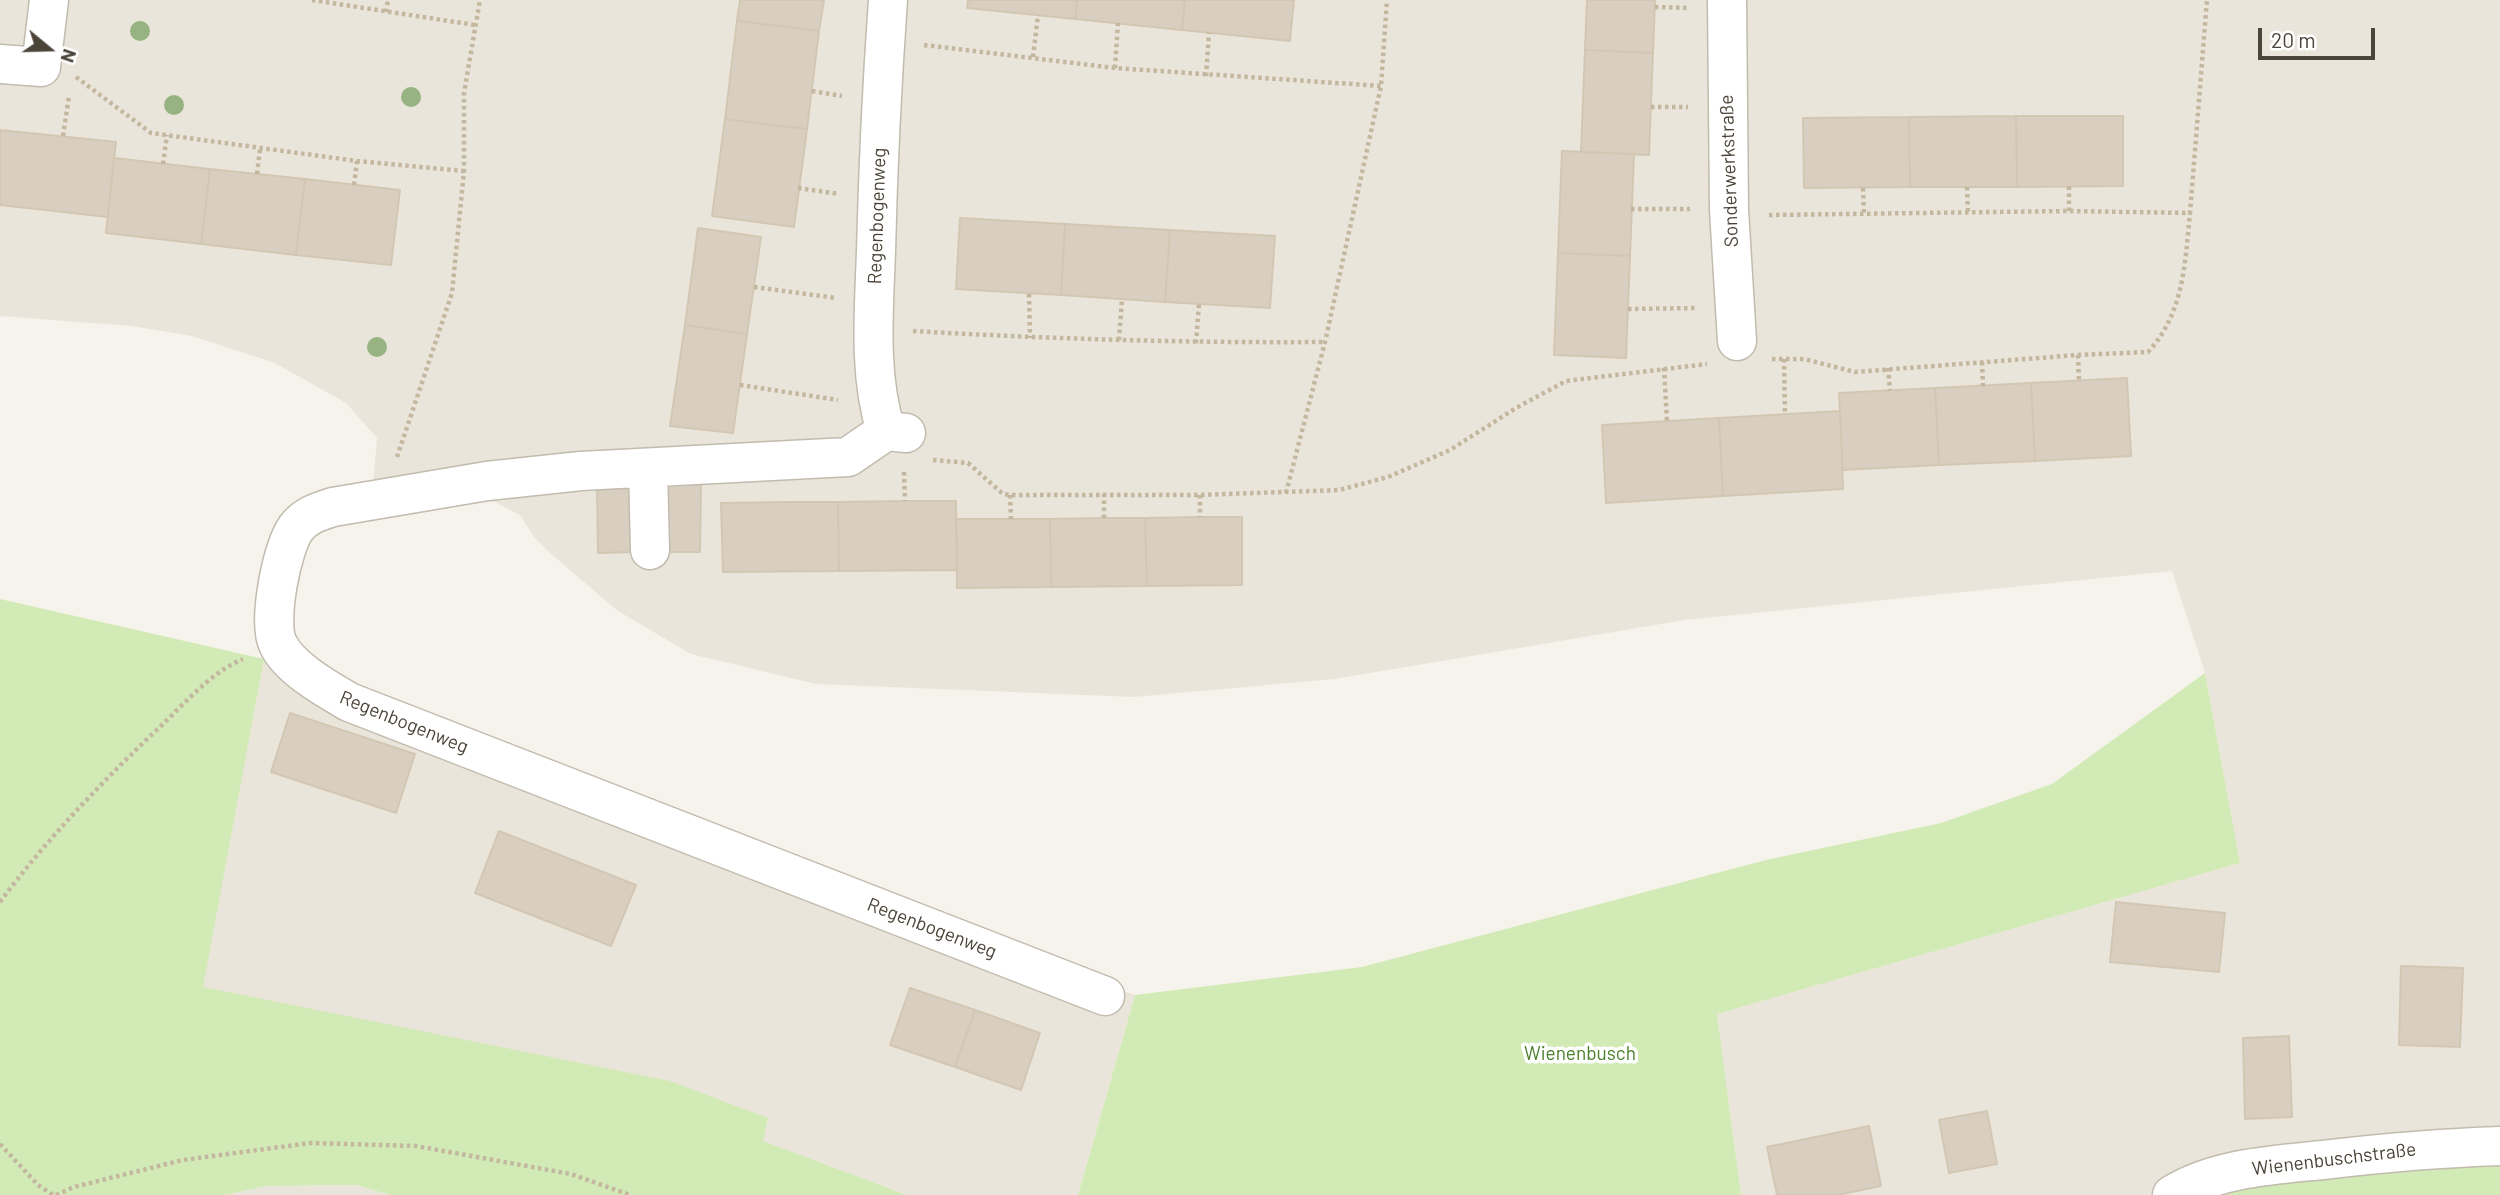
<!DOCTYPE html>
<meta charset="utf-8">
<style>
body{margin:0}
#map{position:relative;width:2500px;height:1195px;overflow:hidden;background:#f6f3ec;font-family:Barlow,sans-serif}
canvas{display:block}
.north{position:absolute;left:14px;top:14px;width:70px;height:70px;-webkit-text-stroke:5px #fff;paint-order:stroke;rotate:109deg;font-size:19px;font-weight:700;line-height:28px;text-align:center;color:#4b4439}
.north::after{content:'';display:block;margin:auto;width:24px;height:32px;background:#4b4439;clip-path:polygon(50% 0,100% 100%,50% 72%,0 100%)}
.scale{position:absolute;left:2258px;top:28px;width:117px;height:32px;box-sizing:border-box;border:4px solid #4b4439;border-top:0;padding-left:9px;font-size:21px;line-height:24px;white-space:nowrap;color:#4b4439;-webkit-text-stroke:5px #fff;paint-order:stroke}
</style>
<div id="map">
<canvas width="2500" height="1195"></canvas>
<div class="north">N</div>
<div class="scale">20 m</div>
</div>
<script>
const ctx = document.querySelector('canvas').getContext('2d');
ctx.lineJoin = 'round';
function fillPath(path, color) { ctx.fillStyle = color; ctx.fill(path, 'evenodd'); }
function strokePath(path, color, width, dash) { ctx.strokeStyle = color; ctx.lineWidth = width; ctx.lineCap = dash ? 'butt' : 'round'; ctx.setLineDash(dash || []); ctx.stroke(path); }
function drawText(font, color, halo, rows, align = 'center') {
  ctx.font = font + ' Barlow,sans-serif'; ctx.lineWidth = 7; ctx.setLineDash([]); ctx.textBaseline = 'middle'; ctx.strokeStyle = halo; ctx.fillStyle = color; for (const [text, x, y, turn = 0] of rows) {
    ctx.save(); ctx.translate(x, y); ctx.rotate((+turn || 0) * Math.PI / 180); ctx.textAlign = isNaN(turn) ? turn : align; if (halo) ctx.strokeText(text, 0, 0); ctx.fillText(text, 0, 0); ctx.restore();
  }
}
fillPath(new Path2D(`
 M0 0H2500V1149L2230 1185 2223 1195H1741L1717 1014 2240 863 2205 673 2172 571 1685 620 1334 679 1134 697 816 684 691 654 618 611 550 553 534 537 520 515 497 503 461 493 372 498 377 438 346 403 275 363 192 336 131 326 0 316Z
 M264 659 353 697 1135 995 1078 1195H907L762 1141 768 1119 202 987Z
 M357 1185 390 1195H226L266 1186Z`), '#eae5da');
fillPath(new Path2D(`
 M0 599 264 659 203 987 670 1081 768 1118 763 1141 907 1195H390L357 1185 266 1186 226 1195H0Z
 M2205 673 2240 863 1717 1014 1741 1195H1078L1135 995 1362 967 1766 860 1941 823 2052 784Z
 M2500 1149V1195H2223L2230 1185Z`), '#d2eab5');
const building = new Path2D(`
 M740 0H824L819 31 737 21Z
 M968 0H1077L1075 19 967 8Z
 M1077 0H1185L1182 30 1075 19Z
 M1185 0H1294L1290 41 1182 30Z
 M1587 0H1655L1653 53 1585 50Z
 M737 21 819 31 807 129 725 119Z
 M1585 50 1653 53 1649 155 1581 152Z
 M2016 116 2017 187H1910L1909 117Z
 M2016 116H2123V186L2017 187Z
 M1909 117 1910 187 1804 188 1803 118Z
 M725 119 807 129 794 227 712 216Z
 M0 130 116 142 108 217 0 205Z
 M1562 151 1634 154 1630 256 1558 253Z
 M114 158 210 169 201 244 106 233Z
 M210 169 305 179 296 255 201 244Z
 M305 179 400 190 391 265 296 255Z
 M960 218 1065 224 1061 295 956 289Z
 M1065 224 1170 230 1165 302 1061 295Z
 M698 228 761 237 747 334 685 325Z
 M1170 230 1275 236 1270 308 1165 302Z
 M1558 253 1630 256 1626 358 1554 355Z
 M685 325 747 334 733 433 670 426Z
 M2127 378 2131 456 2035 461 2031 383Z
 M2031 383 2035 461 1939 465 1935 388Z
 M1935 388 1939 465 1843 470 1839 393Z
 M1840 411 1843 489 1723 496 1719 418Z
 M1719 418 1723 496 1606 503 1602 425Z
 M597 483H631L632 552 598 553Z
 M666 483H701L700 552H667Z
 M905 501H956L957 570 839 571 838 502Z
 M788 502H838L839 571 723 572 721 503Z
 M1200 517H1242V585L1147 586 1145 518Z
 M1104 518H1145L1147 586 1051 587 1050 519Z
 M956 519H1050L1051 587 957 588Z
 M290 713 415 754 396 813 271 772Z
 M499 831 636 885 611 946 475 893Z
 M2116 902 2225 913 2219 972 2110 962Z
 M2401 966 2463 968 2460 1047 2399 1045Z
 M910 988 975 1010 955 1067 890 1045Z
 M975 1010 1040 1033 1021 1090 955 1067Z
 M2289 1036 2292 1117 2245 1119 2243 1038Z
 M1987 1111 1997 1164 1949 1173 1939 1120Z
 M1869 1126 1881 1186 1838 1195H1777L1767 1147Z`);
fillPath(building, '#d8cfc1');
strokePath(building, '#d3c7b4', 2);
const minor = new Path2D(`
 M888 0C882 84 878 167 876 251 874 311 868 374 886 431L906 433
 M1727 0 1729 210 1737 341
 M0 64 41 67 49 0
 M886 431 848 457 581 471 487 481 333 507C318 512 306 515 296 528 282 547 267 622 278 644 289 668 327 689 349 702L1105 996
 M648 468 650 550
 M2172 1195C2216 1168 2273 1165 2323 1160 2382 1153 2440 1148 2500 1146`);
strokePath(minor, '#c2bbae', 41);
strokePath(new Path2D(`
 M312 0 475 25
 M1655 7 1689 8
 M386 12 388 0
 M924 45 1115 68 1381 86
 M1033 57 1038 15
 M1115 68 1118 23
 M1206 76 1209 33
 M76 77 151 133 357 161 464 171
 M812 91 842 96
 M1651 107H1688
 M63 136 69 96
 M163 164 167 135
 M257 174 260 149
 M354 185 357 161
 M1967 187 1968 212
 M798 188 839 194
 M1863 188 1864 213
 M1631 209H1690
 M2069 211V186
 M1769 215 2069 211 2190 213 2207 0
 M754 287 836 298
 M1029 294 1030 338
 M1628 309 1697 308
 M913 331C1050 339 1188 343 1325 342
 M1119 340 1122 299
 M1196 343 1199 304
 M2078 355 2079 381
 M1772 359H1804L1855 372 2078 355 2148 352C2184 313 2185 263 2190 213
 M1784 359 1785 415
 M1982 362 1983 386
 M1664 368 1667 422
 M1888 368 1890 390
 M740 385 838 400
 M397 457 452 293 464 171V93L480 0
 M933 460 968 463 1003 494 1010 495H1200L1339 490 1388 477 1450 450 1516 408 1566 381 1707 364
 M904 472 905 501
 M1286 493 1325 342 1381 86 1387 0
 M1010 495 1011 519
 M1200 495V517
 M1104 518V494
 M0 902C49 836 105 779 164 723 188 700 212 672 243 659
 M0 1144 38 1185 53 1195
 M56 1195 74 1187 183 1160 310 1143 416 1146 571 1174 630 1195`), '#c4b79f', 4.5, [3.5, 3.5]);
strokePath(minor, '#fff', 38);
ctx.fillStyle = '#97b381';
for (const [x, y] of [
 [140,31],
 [411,97],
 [174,105],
 [377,347]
]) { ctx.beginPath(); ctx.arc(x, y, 10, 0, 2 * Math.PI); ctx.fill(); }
drawText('19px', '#4b4439', '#fff', [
 ["Sonderwerkstraße",1729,171,-92],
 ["Regenbogenweg",877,216,-88],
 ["Regenbogenweg",404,722,22],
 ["Regenbogenweg",932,928,21],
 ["Wienenbuschstraße",2334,1159,-7]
]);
drawText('19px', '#4a7f2a', '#fff', [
 ["Wienenbusch",1580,1054]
]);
</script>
